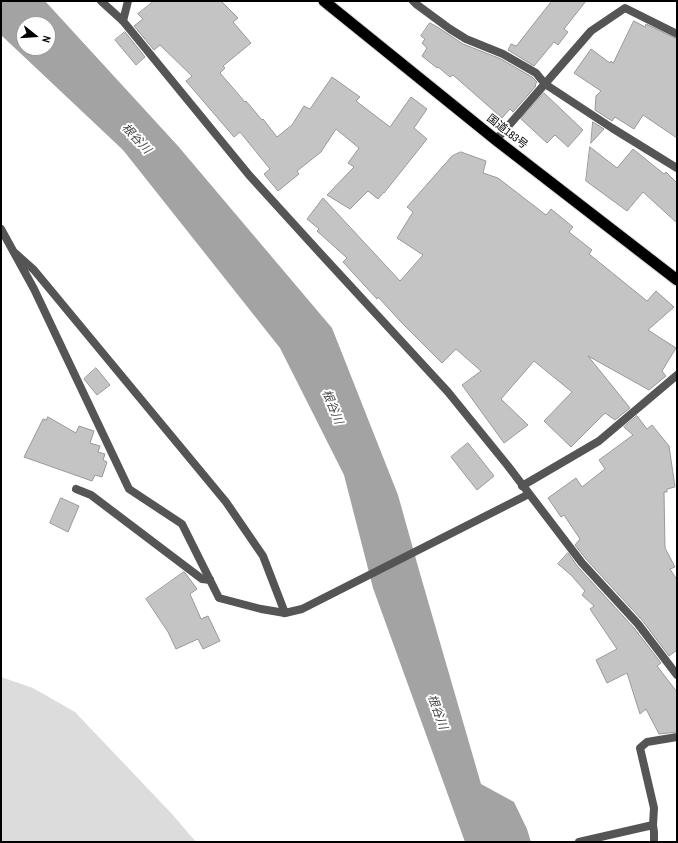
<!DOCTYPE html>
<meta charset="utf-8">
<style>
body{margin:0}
#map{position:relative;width:678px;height:843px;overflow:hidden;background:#fff;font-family:"Archivo Narrow",sans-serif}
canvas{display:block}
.frame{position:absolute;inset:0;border:2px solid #000;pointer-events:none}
.north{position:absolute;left:16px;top:16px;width:40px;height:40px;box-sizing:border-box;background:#fff;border:1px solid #999;border-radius:50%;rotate:107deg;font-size:11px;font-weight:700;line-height:16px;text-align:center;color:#000}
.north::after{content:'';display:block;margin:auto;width:14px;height:18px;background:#000;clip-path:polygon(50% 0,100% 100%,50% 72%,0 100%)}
</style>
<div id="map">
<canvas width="678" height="843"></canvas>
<div class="frame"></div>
<div class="north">N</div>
</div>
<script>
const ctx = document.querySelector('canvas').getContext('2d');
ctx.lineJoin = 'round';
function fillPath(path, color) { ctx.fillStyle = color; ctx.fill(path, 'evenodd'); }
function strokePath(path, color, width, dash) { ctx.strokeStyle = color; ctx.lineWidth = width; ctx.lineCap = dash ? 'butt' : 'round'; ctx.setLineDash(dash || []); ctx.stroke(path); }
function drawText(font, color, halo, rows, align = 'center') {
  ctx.font = font + ' "Archivo Narrow","Noto Sans JP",sans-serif'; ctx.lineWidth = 4; ctx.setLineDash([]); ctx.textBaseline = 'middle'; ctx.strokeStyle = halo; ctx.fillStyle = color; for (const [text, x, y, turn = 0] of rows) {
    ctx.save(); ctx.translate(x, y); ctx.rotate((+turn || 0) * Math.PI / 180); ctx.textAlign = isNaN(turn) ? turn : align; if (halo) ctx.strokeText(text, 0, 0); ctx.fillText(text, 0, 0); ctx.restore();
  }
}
fillPath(new Path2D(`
 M1 677 33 688 75 712 172 814 196 842H1Z`), '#dcdcdc');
fillPath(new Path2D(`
 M1 1H45L178 146 332 328 398 495 419 570 481 784 514 802 527 829 531 842H465L373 588 344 475 280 348 123 150 1 35ZM24 24H48V48H24Z`), '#a3a3a3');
const building = new Path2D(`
 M154 1H221L238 18 233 22 251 43 223 66 225 68 220 73 245 102 246 101 262 120 263 119 277 137 292 125 304 106 310 109 332 77 360 97 356 101 390 127 411 97 427 109 414 128 427 139 384 193V192L378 199 368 191 350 209 327 195 354 167 348 163 359 148 336 129 321 152 297 171 299 174 278 191 264 174 270 169 240 132 234 137 186 81 192 76 160 45 154 50 134 26 143 19 138 14Z
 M552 1H586L564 29 568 32 558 45 554 42 534 66 508 50 511 44 516 46Z
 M634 21 645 27 646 24 677 39V138L643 115 634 129 615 117 612 121 595 110 596 96 601 91 574 73 591 49 610 63 611 61 613 63Z
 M430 23 439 28 463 44 501 59 532 77 537 82 535 85 536 86 513 112 510 109 502 118 453 75 450 77 438 67 437 68 422 56 427 48 422 43 425 39 421 36Z
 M125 32 145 57 136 65 115 40Z
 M544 93 583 130 568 147 555 135 547 143 521 119Z
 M593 122 604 129 591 143Z
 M590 147 617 168 633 149 664 174 666 172 677 183V223L643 192 627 211 586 181Z
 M461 152 486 161 483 173 498 178 546 215 551 209 573 227 569 232 592 250 589 254 647 301 656 291 674 307 648 330 676 348 662 371 666 376 649 390 588 356 630 408 615 420 605 413 571 447 544 421 572 392 534 361 501 399 528 425 504 443 462 385 481 371 456 349 442 363 402 323 378 297 377 299 343 262 347 258 317 231 319 229 307 219 323 198 400 281 423 255 397 238 413 212 407 207 452 156Z
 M96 368 110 385 97 395 84 379Z
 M637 416 647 429 652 425 669 446 675 487 667 489V492H664L665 548 675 567 670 569 677 580V650L669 656 642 620 586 559 575 545 580 539 564 515 561 517 548 498 576 478 582 487 605 469 599 460 633 435 624 427Z
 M48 417 76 433 79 426 94 431 90 443 100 446 98 452 105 454 103 460 107 462 102 477 95 475 92 481 24 457 43 419 46 420Z
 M468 443 494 476 477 490 451 457Z
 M61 498 79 506 68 532 50 523Z
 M568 553 578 567 634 628 661 663 657 666 677 692V732L659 734 646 709 640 714 627 673 607 683 596 660 617 649 590 609 594 606 582 595 585 591 571 575 558 564Z
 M184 572 186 574 197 589 190 594 201 619 208 616 220 641 203 649 198 639 176 649 168 632 146 599Z`);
fillPath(building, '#c4c4c4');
strokePath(building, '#999', 1);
const trunk = new Path2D(`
 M324 1 496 140 677 280`);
strokePath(trunk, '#dbdbdb', 13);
strokePath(new Path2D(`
 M15 253 34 270 226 502 263 556 285 613
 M76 489 91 495 202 579 210 580`), '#555', 8);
strokePath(new Path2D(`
 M101 1 123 21 249 175 320 253 448 392 508 466 582 563 638 624 677 675
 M413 1 416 4 450 29 466 39 503 54 536 73 545 84 612 128 677 168
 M123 21 128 1
 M496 140 591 31 625 8 677 34
 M1 229 34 289 129 489 182 524 219 598 261 609 285 613 302 609 529 494
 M522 486 599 441 677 375
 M579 842 653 825
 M654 842V832L653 825 654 808 640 748 647 742 677 737`), '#555', 8);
strokePath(trunk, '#000', 11);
drawText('11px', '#000', '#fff', [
 ["国道183号",507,132,38]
]);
drawText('italic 12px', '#444', '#fff', [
 ["根谷川",136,139,47],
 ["根谷川",332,407,68],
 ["根谷川",437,712,70]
]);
</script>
